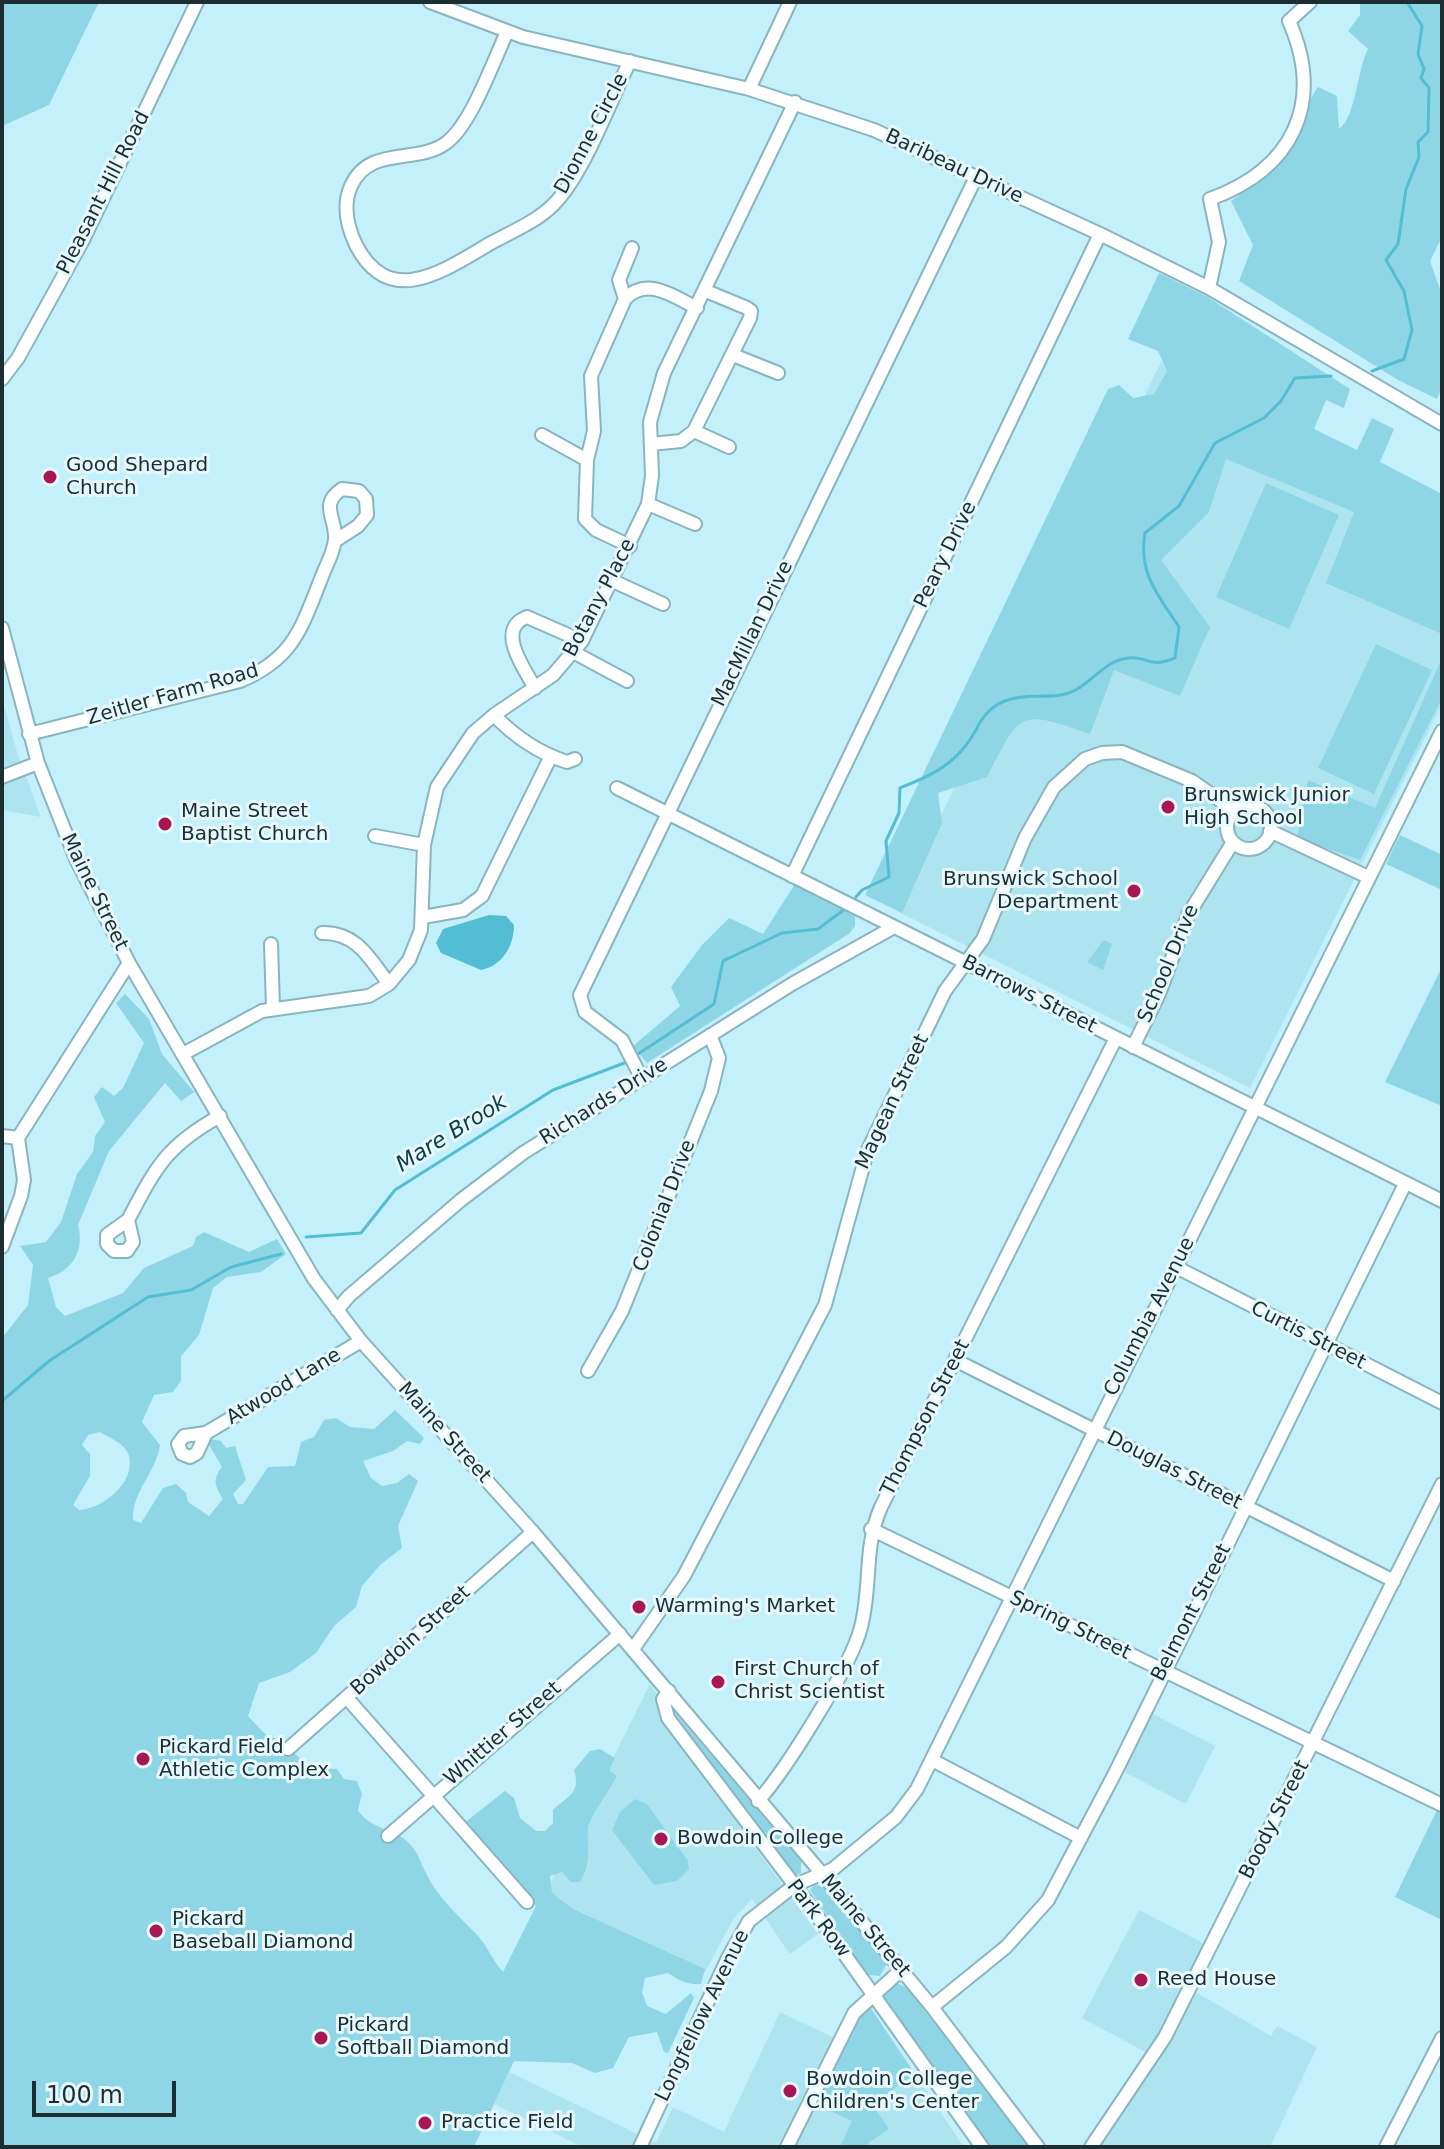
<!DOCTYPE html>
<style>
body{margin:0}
#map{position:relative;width:1444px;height:2149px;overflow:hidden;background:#c3f0fa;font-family:"DejaVu Sans",sans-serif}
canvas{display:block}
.frame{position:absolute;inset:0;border:4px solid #1c2e31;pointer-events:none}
.scale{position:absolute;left:32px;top:2081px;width:144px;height:36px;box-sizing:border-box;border:4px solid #1c2e31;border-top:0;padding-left:10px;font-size:24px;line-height:28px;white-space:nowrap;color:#1c2e31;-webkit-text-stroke:6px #e6f8fc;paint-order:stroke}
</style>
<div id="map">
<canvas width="1444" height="2149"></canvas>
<div class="frame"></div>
<div class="scale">100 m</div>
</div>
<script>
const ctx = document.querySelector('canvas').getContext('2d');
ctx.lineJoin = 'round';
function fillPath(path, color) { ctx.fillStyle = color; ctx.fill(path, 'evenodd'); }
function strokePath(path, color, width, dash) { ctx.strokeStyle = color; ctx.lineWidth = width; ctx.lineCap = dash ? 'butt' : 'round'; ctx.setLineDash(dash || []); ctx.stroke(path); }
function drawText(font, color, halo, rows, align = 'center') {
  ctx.font = font + ' "DejaVu Sans",sans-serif'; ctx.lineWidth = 6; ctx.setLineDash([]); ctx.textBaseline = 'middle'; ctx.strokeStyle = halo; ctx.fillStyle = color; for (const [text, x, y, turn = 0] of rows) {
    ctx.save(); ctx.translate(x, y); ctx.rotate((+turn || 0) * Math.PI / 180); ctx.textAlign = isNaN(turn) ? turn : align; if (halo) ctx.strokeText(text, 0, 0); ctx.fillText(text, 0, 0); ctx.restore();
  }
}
fillPath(new Path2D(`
 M1161 362 1442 502V704L1250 1088 895 910Z
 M2 698 17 752 41 817 2 810Z
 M650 1684 659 1697 662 1719 818 1934 790 1954 752 1899 734 1918 705 1972 544 1896Z
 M1151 1713 1215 1746 1186 1804 1122 1771Z
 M1139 1910 1207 1945 1187 1987 1271 2036 1277 2026 1317 2047 1270 2147H1096L1157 2058 1082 2018Z
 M868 2004 964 2147H583L494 2104 509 2072 656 2143 673 2107 724 2132 780 2012 845 2043Z`), '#aee4f0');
fillPath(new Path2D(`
 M2 2H99L49 105 2 126Z
 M1360 2H1442V237L1430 261 1442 295V388L1437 399 1398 380 1239 281 1253 245 1231 201C1255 183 1283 168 1297 140 1306 123 1306 102 1318 87L1337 96 1339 129C1356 117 1357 70 1368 49L1348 31 1360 15Z
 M1159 273 1206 296 1350 389 1344 408 1326 400 1314 429 1357 450 1372 418 1394 429 1380 462 1442 494V634L1326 583 1354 512 1226 459 1209 512 1161 560 1210 627 1180 696 1114 670 1090 734C1018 709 1021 711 987 777L938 793 942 823 902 913 865 895 1108 389 1119 385 1133 398 1154 394 1167 371 1158 351 1128 339Z
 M1266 483 1339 515 1289 629 1216 597Z
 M1376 644 1432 670 1374 794 1318 768Z
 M1442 658V698L1360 860 1297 838 1308 780 1375 808Z
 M1400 835 1442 855V890L1386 864Z
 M795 884 855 916V926L850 933 647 1063 633 1046 680 1006 671 987 702 945 729 918 763 934Z
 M1104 940 1112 944 1103 970 1087 962Z
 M1442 967V1106L1385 1082Z
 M125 994 149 1019 162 1054 194 1092 181 1101 165 1083 109 1151 78 1225C85 1251 72 1271 48 1278L56 1307 65 1316 123 1293 144 1268 193 1246 196 1237 204 1232 249 1252 277 1239 286 1254 261 1272 227 1277 213 1288 199 1335 181 1356V1381L173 1392 154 1395 142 1422 160 1445C156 1473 132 1491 133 1520L141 1523 163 1488 176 1484 186 1493 188 1502 209 1516 223 1499C215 1486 212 1480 222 1467L208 1443 211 1439 221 1441 226 1448 235 1446 246 1480 233 1494 238 1504H243L268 1467 295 1466 301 1442 314 1437 324 1420 336 1418 350 1427 374 1429 395 1410 424 1438 420 1444 407 1441 393 1451 363 1461 371 1478 382 1486 397 1483 409 1474 418 1481 398 1526 402 1548 380 1565 362 1586 356 1607 334 1626 316 1653 290 1672 259 1683 248 1716 265 1734 281 1741 311 1768 337 1769 344 1779 357 1781 362 1794 358 1810C370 1830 393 1827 409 1843 419 1853 420 1863 427 1875 438 1898 462 1919 479 1937 487 1946 493 1961 503 1972L536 1906 464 1823 505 1791 514 1798 520 1818 536 1831H545L553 1823V1810C569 1795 581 1793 574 1770L590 1751 600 1749 615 1758 609 1770 617 1776C612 1786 588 1820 588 1828 587 1850 592 1863 580 1882H571L562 1872 550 1876 552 1893 573 1909 705 1969 701 1984C687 1985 678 1980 668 1973L645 1978 642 1992 647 2006 666 2014 691 1993 694 1998 668 2053 664 2052 657 2032 629 2037 613 2068 595 2073 572 2063 514 2061 474 2147H2V1338L28 1305 33 1265 20 1246 46 1242 61 1222 77 1174 93 1152 95 1136 105 1122 94 1097 102 1087 114 1096 123 1088 144 1043 116 1003ZM100 1432C110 1438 126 1444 129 1456 136 1483 102 1509 79 1510L73 1505 90 1476V1454L82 1445 88 1435Z
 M670 1707 801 1861V1873L793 1876Z
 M635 1799 647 1804 688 1861 689 1869 677 1881 654 1885 612 1830 620 1812Z
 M1437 1810 1442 1812V1920L1395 1897Z
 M815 1884 824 1887 887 1963 880 1976 868 1975 810 1890Z
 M897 1983 907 1988 1030 2147H988L883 1998V1992Z
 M868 2004 915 2074 872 2104 889 2129 868 2143 871 2147H840L852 2121 817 2105 855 2021Z`), '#8ed6e6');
fillPath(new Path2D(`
 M489 915 506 916 514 925C514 946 502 966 481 970L441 953 436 943 443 929Z`), '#53bed3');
strokePath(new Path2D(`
 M1372 371 1404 359 1412 330 1404 291 1386 260 1398 244 1406 189 1419 157 1418 142 1428 132 1429 88 1421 78 1424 69 1418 54 1422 26 1407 2
 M856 897 862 890 889 877 886 841 899 813 900 788C924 778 945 770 962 750 979 732 979 711 1005 701 1025 693 1048 699 1065 694 1088 689 1103 660 1129 658 1150 656 1148 669 1175 658L1179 627C1158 595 1138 573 1145 533L1179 506 1215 443 1264 418 1281 401 1295 378 1331 376
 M638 1054 714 1004 723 961 782 933 818 929 845 909
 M306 1237 361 1233 395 1190 553 1090 627 1062
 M2 1401 49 1361 148 1297 191 1290 231 1267 281 1254`), '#53bed3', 3);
const minor = new Path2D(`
 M430 2 523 37 749 89 874 130 1100 234 1209 288 1442 424
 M507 32C493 62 471 125 446 143 416 165 369 145 351 186 342 206 347 226 356 245 390 311 446 269 491 243 511 232 536 222 553 205 583 176 610 101 630 61
 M749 89 790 2
 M1209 288 1219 242 1210 199C1293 169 1325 103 1289 21L1310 2
 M625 299 619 280 632 248
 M733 355 778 373
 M2 379 18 358 83 240 197 2
 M694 431 729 447
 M542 435 587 460
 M651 444 681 441 694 431 750 318 751 311 747 308 706 291
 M648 504 695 524
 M630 546 596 530 585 519 587 460 594 431 591 376 625 299C647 276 673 296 697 308
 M613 581 663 604
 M2 628 38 763 76 859 129 963 314 1279 361 1341 533 1532 829 1882 932 2007 1038 2147
 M575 653 627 681
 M535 688C524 668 495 629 527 617L582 641
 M494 715C514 736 539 753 567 762L575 759
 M29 734 240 681C293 659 301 629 321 579 325 567 335 551 335 538 336 518 319 504 342 489L359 491 366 499 367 515 358 526 335 541
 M2 777 38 763
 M617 788 1442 1201
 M1227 827a22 22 0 1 1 44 0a22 22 0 1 1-44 0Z
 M1270 831 1368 877
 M375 836 424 845
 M792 876 1100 234
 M423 917 463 910 482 896 551 756
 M322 933C357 932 370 959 389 984
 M271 944 273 1008
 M1133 1047 1159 994 1188 915 1233 842
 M183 1054 262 1011 369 996 389 984 409 960 421 930 424 845 437 787 473 733 494 715 553 675 582 641 648 504 652 476 650 422 664 373 795 102
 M642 1079 622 1040 585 1012 580 995 976 177
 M2 1136 18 1138
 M128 1220C156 1167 166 1146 220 1116
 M128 1220 133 1242 127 1251H114L107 1244V1235Z
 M2 1247 21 1196 24 1180 18 1138 129 963
 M1176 1267 1442 1403
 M337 1310 349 1296 461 1200 523 1153 792 984 894 927
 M955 1360 1394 1581
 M588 1371 622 1311 711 1091 719 1058 710 1035
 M206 1433 361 1341
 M206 1433 197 1453 190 1457 182 1454 178 1444 184 1436Z
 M871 1529 1442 1805
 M633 1649 684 1576 825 1305 867 1152 945 991 983 939 1025 838 1054 787 1085 759 1102 753 1122 752 1192 781 1234 810
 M669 1691 663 1699 668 1718 805 1899 982 2147
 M347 1698 527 1902
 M288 1749 533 1532
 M932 1760 1081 1838
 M758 1801C785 1771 852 1665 861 1627 872 1585 863 1549 881 1507L1116 1038
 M388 1836 620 1634
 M932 2007 1006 1947 1048 1900 1115 1773 1405 1184
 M640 2147 728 1958 749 1921 795 1885 833 1869 896 1817 917 1789 1442 731
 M787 2147 854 2013 901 1970
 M1091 2147 1165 2037 1442 1484
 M1386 2147 1442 2038`);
strokePath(minor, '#8ab5bf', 16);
strokePath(minor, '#fff', 12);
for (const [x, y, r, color] of [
 [50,477,8,"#a71754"],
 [1168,807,8,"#a71754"],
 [165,824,8,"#a71754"],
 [1134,891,8,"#a71754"],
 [639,1607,8,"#a71754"],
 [718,1682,8,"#a71754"],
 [143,1759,8,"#a71754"],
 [661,1839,8,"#a71754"],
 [156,1931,8,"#a71754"],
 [1141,1980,8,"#a71754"],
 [321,2038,8,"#a71754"],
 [790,2091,8,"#a71754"],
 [425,2123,8,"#a71754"]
]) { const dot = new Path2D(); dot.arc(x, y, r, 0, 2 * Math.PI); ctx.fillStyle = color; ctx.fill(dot); strokePath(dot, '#e6f8fc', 3); }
drawText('20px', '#1c2e31', '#e6f8fc', [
 ["Dionne Circle",592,134,-62],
 ["Baribeau Drive",954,167,25],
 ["Pleasant Hill Road",104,193,-63],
 ["Peary Drive",946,555,-64],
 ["Botany Place",600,598,-62],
 ["MacMillan Drive",753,634,-64],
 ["Zeitler Farm Road",173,695,-16],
 ["Maine Street",94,892,64],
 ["School Drive",1169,964,-67],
 ["Barrows Street",1029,995,27],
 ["Richards Drive",604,1102,-32],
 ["Magean Street",893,1102,-65],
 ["Colonial Drive",665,1206,-69],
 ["Columbia Avenue",1150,1317,-63],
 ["Curtis Street",1308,1336,27],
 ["Atwood Lane",284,1387,-31],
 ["Thompson Street",926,1418,-63],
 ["Maine Street",444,1433,48],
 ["Douglas Street",1174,1471,27],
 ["Belmont Street",1192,1613,-63],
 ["Spring Street",1070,1626,26],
 ["Bowdoin Street",411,1641,-42],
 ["Whittier Street",503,1734,-41],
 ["Boody Street",1275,1820,-63],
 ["Park Row",818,1919,53],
 ["Maine Street",865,1926,50],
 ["Longfellow Avenue",703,2016,-64]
]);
drawText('20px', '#1c2e31', '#e6f8fc', [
 ["Good Shepard",66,466],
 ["Church",66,489],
 ["Brunswick Junior",1184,796],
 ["High School",1184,819],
 ["Maine Street",181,812],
 ["Baptist Church",181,835],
 ["Brunswick School",1118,880,"right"],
 ["Department",1118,903,"right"],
 ["Warming's Market",655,1607],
 ["First Church of",734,1670],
 ["Christ Scientist",734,1693],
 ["Pickard Field",159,1748],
 ["Athletic Complex",159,1771],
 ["Bowdoin College",677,1839],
 ["Pickard",172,1920],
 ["Baseball Diamond",172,1943],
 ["Reed House",1157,1980],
 ["Pickard",337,2026],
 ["Softball Diamond",337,2049],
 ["Bowdoin College",806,2080],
 ["Children's Center",806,2103],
 ["Practice Field",441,2123]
], 'left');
drawText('italic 22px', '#0c3e47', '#e6f8fc', [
 ["Mare Brook",452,1134,-32]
]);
</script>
